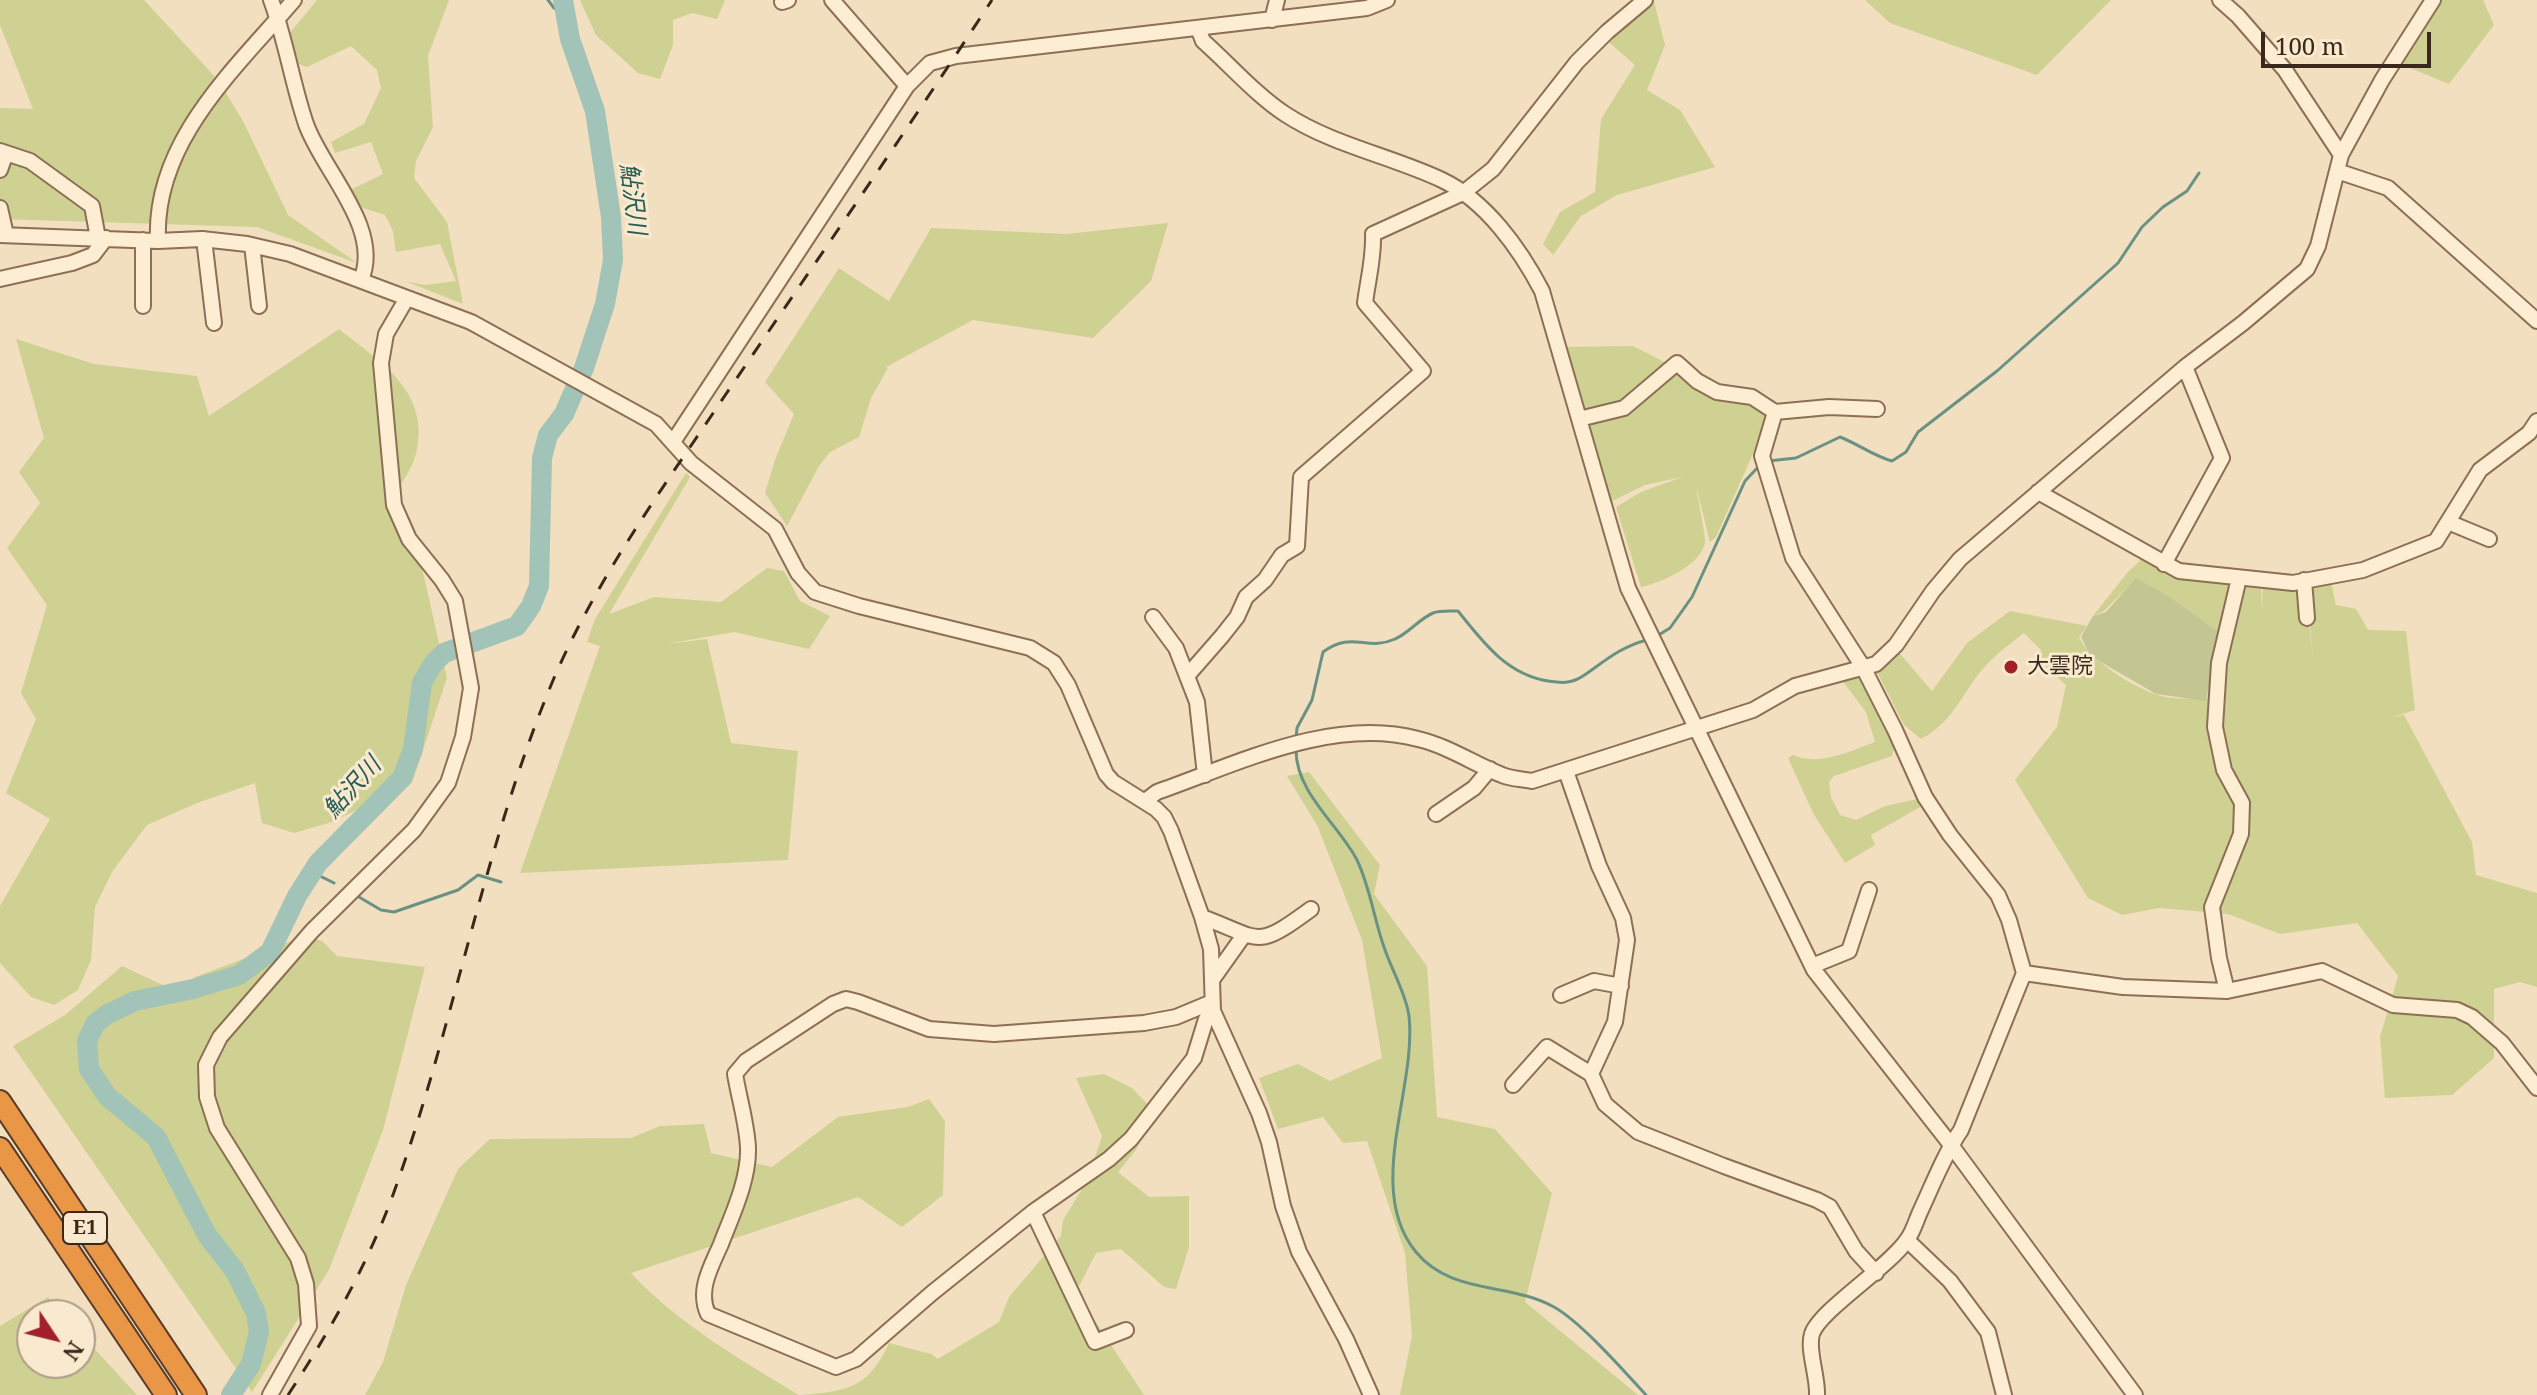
<!DOCTYPE html>
<meta charset="utf-8">
<style>
body{margin:0}
#map{position:relative;width:2537px;height:1395px;overflow:hidden;background:#f2dfbf;font-family:"Noto Serif",serif}
canvas{display:block}
.north{position:absolute;left:16px;top:1299px;width:80px;height:80px;box-sizing:border-box;background:#f9eacf;border:2px solid #ad9c87;border-radius:50%;rotate:125deg;font-size:22px;font-weight:700;line-height:32px;text-align:center;color:#3a281b}
.north::after{content:'';display:block;margin:auto;width:28px;height:36px;background:#a1202a;clip-path:polygon(50% 0,100% 100%,50% 72%,0 100%)}
.scale{position:absolute;left:2261px;top:32px;width:170px;height:36px;box-sizing:border-box;border:4px solid #3a281b;border-top:0;padding-left:10px;font-size:24px;line-height:28px;white-space:nowrap;color:#3a281b;-webkit-text-stroke:6px #f9eacf;paint-order:stroke}
</style>
<div id="map">
<canvas width="2537" height="1395"></canvas>
<div class="north">N</div>
<div class="scale">100 m</div>
</div>
<script>
const ctx = document.querySelector('canvas').getContext('2d');
ctx.lineJoin = 'round';
function fillPath(path, color) { ctx.fillStyle = color; ctx.fill(path, 'evenodd'); }
function strokePath(path, color, width, dash) { ctx.strokeStyle = color; ctx.lineWidth = width; ctx.lineCap = dash ? 'butt' : 'round'; ctx.setLineDash(dash || []); ctx.stroke(path); }
function drawText(font, color, halo, rows, align = 'center') {
  ctx.font = font + ' "Noto Serif","Noto Sans JP",serif'; ctx.lineWidth = 6; ctx.setLineDash([]); ctx.textBaseline = 'middle'; ctx.strokeStyle = halo; ctx.fillStyle = color; for (const [text, x, y, turn = 0] of rows) {
    ctx.save(); ctx.translate(x, y); ctx.rotate((+turn || 0) * Math.PI / 180); ctx.textAlign = isNaN(turn) ? turn : align; if (halo) ctx.strokeText(text, 0, 0); ctx.fillText(text, 0, 0); ctx.restore();
  }
}
fillPath(new Path2D(`
 M0 0H144L218 80 243 121 288 215 357 263 257 227 0 219V108L33 109 0 25Z
 M317 0H449L428 56 433 127 416 161 414 178 447 222 463 304 405 281 425 285 456 281 440 244 396 252 393 231 385 215 360 207 350 190 383 174 371 142 335 153 331 142 364 124 381 88 377 70 351 46 307 67 294 62 284 40Z
 M580 0H725L717 19 692 13 673 20V45L660 79 638 73 596 35Z
 M1865 0H2111L2037 75 1890 23Z
 M2442 0H2483L2494 25 2449 84 2398 63Z
 M1654 1 1665 45 1647 90 1680 110 1715 167 1617 195 1581 216 1553 255 1543 244 1560 212 1595 192 1601 119 1635 65 1604 38Z
 M1168 223 1151 281 1093 338 973 320 886 367 888 368 871 398 859 437 830 452 819 466 787 526 765 493 775 460 794 414 765 382 839 268 889 301 931 228 1067 234Z
 M339 329C381 363 431 391 416 454 412 469 400 485 393 499L422 568 447 678 412 783 332 822 294 833 262 823 255 783 197 803 147 825 112 872 95 907 91 960 78 990 54 1005 31 997 0 963V906L50 819 6 793 36 719 21 693 47 605 7 548 40 503 19 472 44 438 16 339 94 364 197 376 209 416Z
 M1633 346 1682 371 1772 411 1716 537 1710 542 1696 486C1697 495 1706 537 1705 542 1702 565 1661 583 1641 587L1616 507 1641 492 1682 477 1645 485 1608 503 1564 347Z
 M686 473 690 477 609 614 654 597 721 602 767 568 784 571 800 601 830 616 809 649 734 632 666 644 707 639 731 743 798 751 788 860 520 873 600 646 587 642 595 619Z
 M2145 556 2261 583 2262 611 2263 582 2304 580 2313 657 2306 582 2330 578 2336 605 2356 609 2368 630 2406 631 2415 710 2391 718 2404 715 2472 842 2476 875 2537 893V987L2520 982 2494 989V1058L2452 1095 2385 1098 2380 1037 2398 976 2357 923 2280 934 2228 914 2159 908 2122 915 2088 898 2015 780 2057 727 2066 685 2038 660 2041 650 2024 633C2012 642 1999 652 1989 662 1964 687 1956 721 1921 739L1904 725 1873 664 1895 648 1932 691 1967 643 2010 611 2087 626 2079 637C2089 660 2133 687 2158 695 2172 700 2192 698 2207 699L2213 669 2223 636 2170 597 2136 579 2104 611 2093 616 2127 573Z
 M1866 673 1896 743 1892 756 1834 776 1829 782 1831 797 1840 815 1856 820 1885 806 1917 799 1922 806 1871 835 1875 845 1845 863 1813 813 1788 758 1793 755C1820 767 1849 751 1875 742L1866 712 1841 679Z
 M1309 772 1380 865 1374 894 1427 966 1437 1117 1495 1129 1552 1193 1525 1302 1638 1395H1400L1412 1336 1405 1253 1367 1141 1343 1143 1323 1117 1278 1129 1259 1078 1298 1064 1330 1081 1382 1058 1362 940 1318 827 1287 776Z
 M305 936 322 941 337 956 425 967 383 1130 329 1270 252 1392 13 1046 65 1015 122 966 180 993 195 977Z
 M1104 1074 1132 1088 1153 1110 1136 1150 1118 1172 1149 1197 1189 1196V1247L1176 1289 1164 1287 1121 1249 1096 1253 1076 1292 1144 1395H800C847 1391 868 1389 889 1343L931 1354 938 1359 999 1322 1009 1297 1061 1236 1063 1220 1087 1181 1102 1136 1076 1078Z
 M929 1099 945 1121 943 1195 902 1227 858 1197 631 1273C677 1323 741 1360 799 1395H365L383 1362 406 1285 458 1169 490 1139 631 1138 660 1126 704 1124 711 1153 772 1167 838 1117 908 1107Z
 M48 1297 64 1315H32V1363H80V1333L137 1395H0V1326Z`), '#ced192');
fillPath(new Path2D(`
 M2136 578 2170 597 2224 636 2212 671 2206 701 2156 694 2099 661 2089 653 2081 637 2093 616 2106 612Z`), '#c3c592');
strokePath(new Path2D(`
 M548 0 554 8 565 15
 M1768 461 1796 458 1840 437C1858 444 1874 456 1892 461L1906 452 1918 432 1997 371 2118 263 2142 227 2163 207 2187 191 2199 173
 M1657 636 1670 628 1692 597 1745 481 1761 464
 M1296 739 1297 728 1312 700 1323 652C1352 630 1367 652 1395 639 1409 633 1419 619 1433 613 1440 610 1450 611 1458 611 1483 642 1506 674 1548 681 1561 683 1571 684 1583 676 1605 661 1620 647 1647 640
 M1296 750C1296 793 1339 825 1357 860 1370 887 1374 919 1384 947 1391 969 1406 993 1409 1016 1417 1089 1364 1189 1416 1252 1451 1295 1509 1282 1554 1307 1581 1322 1624 1371 1646 1395
 M312 872 334 883
 M359 897 381 910 394 912 458 890 478 875 501 882`), '#699285', 3);
strokePath(new Path2D(`
 M231 1395 251 1364 259 1332 256 1313 235 1271 207 1235 156 1137 107 1096 89 1069 87 1041 95 1024 106 1015 135 1001 193 989 239 975 270 952 297 896 318 863 402 778 413 749 422 683 433 664 444 653 517 626 531 606 539 586 542 458 548 435 564 414 584 368 605 304 613 260 611 217 595 111 570 39 563 0`), '#a2c3b7', 20);
const minor = new Path2D(`
 M271 0C286 40 292 83 306 124 322 170 383 228 361 280
 M832 0 907 86
 M2220 0 2238 16 2285 70 2341 155
 M782 2 788 0
 M1272 20 1277 0
 M1198 28 1203 41C1228 63 1257 96 1285 114 1332 145 1391 156 1442 180 1486 201 1520 249 1542 291L1628 588 1814 970 1951 1145 2135 1395
 M0 151 30 161 92 206 98 238
 M0 170 6 153
 M2337 171 2388 188 2537 321
 M0 208 6 235
 M0 235 158 241 202 239 247 244 290 254 471 322 656 424 691 463 775 529 798 573 815 592 859 606 1030 648 1054 663 1068 685 1106 774 1113 782 1156 809 1164 817 1171 831 1202 917 1211 949 1213 1011 1259 1113 1269 1142 1283 1206 1299 1252 1346 1339 1371 1395
 M204 239 214 323
 M158 241C153 142 235 69 294 0
 M252 245 259 306
 M0 279 72 263 93 255 106 238
 M143 306V240
 M1579 419 1624 408 1677 363 1697 381 1717 392 1752 397 1775 412
 M673 442 907 86 930 63 956 56 1367 8 1387 0
 M2038 492 2179 571 2293 583 2363 570 2436 541 2480 470 2529 433 2537 421
 M2448 522 2489 539
 M2164 564 2222 458 2185 367
 M2304 580 2307 618
 M1153 617 1176 648 1197 702 1205 775
 M1187 676 1222 636 1237 617 1246 597 1265 580 1282 555 1297 546 1301 477 1423 371 1365 303C1368 279 1374 258 1373 234L1463 193 1493 169 1577 62 1607 32 1645 0
 M1566 771 1599 866 1623 918 1627 940 1615 1022 1591 1074 1605 1104 1638 1132 1724 1166 1817 1200 1830 1207 1856 1251 1876 1273
 M1145 801 1157 792C1237 764 1332 716 1418 739 1448 746 1474 764 1502 775 1511 779 1523 779 1532 781L1753 710 1795 686 1876 664 1896 645 1933 591 1960 559 2185 367 2243 323 2307 269 2318 246 2341 155 2382 80 2433 0
 M1436 814 1474 788 1490 769
 M1202 917C1262 939 1254 951 1311 909
 M1812 966 1849 951 1869 890
 M2024 973 2123 987 2227 991 2322 971 2393 1005 2457 1010 2472 1017 2502 1043 2537 1088
 M1212 980 1244 935
 M2227 991 2219 958 2212 907 2241 834 2242 803 2224 770 2215 727 2219 663 2239 578
 M1561 995 1594 981 1621 986
 M1212 1002 1176 1017 1144 1023 994 1034 929 1029 858 1002 846 999 833 1004 746 1061 735 1074C739 1098 747 1124 748 1148 749 1180 732 1215 721 1244 711 1267 697 1290 708 1314L836 1367 856 1359 932 1293 1033 1212 1109 1159 1131 1139 1194 1058 1206 1019 1213 1011
 M1513 1085 1547 1047 1591 1074
 M1033 1212 1095 1342 1126 1330
 M1907 1240 1950 1281 1988 1332 2004 1395
 M270 1395 309 1326 306 1284 298 1258 217 1128 207 1097 206 1065 220 1037 312 931 414 830 448 783 463 737 471 688 455 601 442 580 409 539 394 505 381 363 386 334 407 298
 M1817 1395C1818 1377 1807 1349 1812 1334 1819 1311 1889 1267 1907 1240 1913 1232 1916 1221 1920 1212 1933 1184 1944 1155 1961 1130L2024 973 2009 920 1998 895 1950 835 1925 797 1895 730 1863 667 1793 558 1762 456 1775 412 1829 407 1877 409`);
const highway = new Path2D(`
 M0 1101 196 1395
 M0 1148 166 1395`);
strokePath(minor, '#8c6f55', 18);
strokePath(highway, '#5a3d2a', 24);
strokePath(minor, '#fcedd3', 14);
strokePath(highway, '#ea9647', 20);
strokePath(new Path2D(`
 M288 1395C330 1331 368 1264 394 1192 455 1023 484 844 554 678 598 576 665 485 726 394 815 263 905 133 992 0`), '#3a281b', 3, [14, 14]);
for (const [x, y, r, color] of [
 [2011,667,8,"#a1202a"]
]) { const dot = new Path2D(); dot.arc(x, y, r, 0, 2 * Math.PI); ctx.fillStyle = color; ctx.fill(dot); strokePath(dot, '#f9eacf', 3); }
for (const [x, y, w] of [
 [85,1228,44]
]) { const box = new Path2D(); box.roundRect(x - w / 2, y - 16, w, 32, 6); ctx.fillStyle = '#f9eacf'; ctx.fill(box); strokePath(box, '#3a281b', 2); }
drawText('bold 20px', '#3a281b', null, [
 ["E1",85,1228]
]);
drawText('22px', '#3a281b', '#f9eacf', [
 ["大雲院",2027,667]
], 'left');
drawText('italic 24px', '#295c55', '#f9eacf', [
 ["鮎沢川",632,199,83],
 ["鮎沢川",353,788,-48]
]);
</script>
